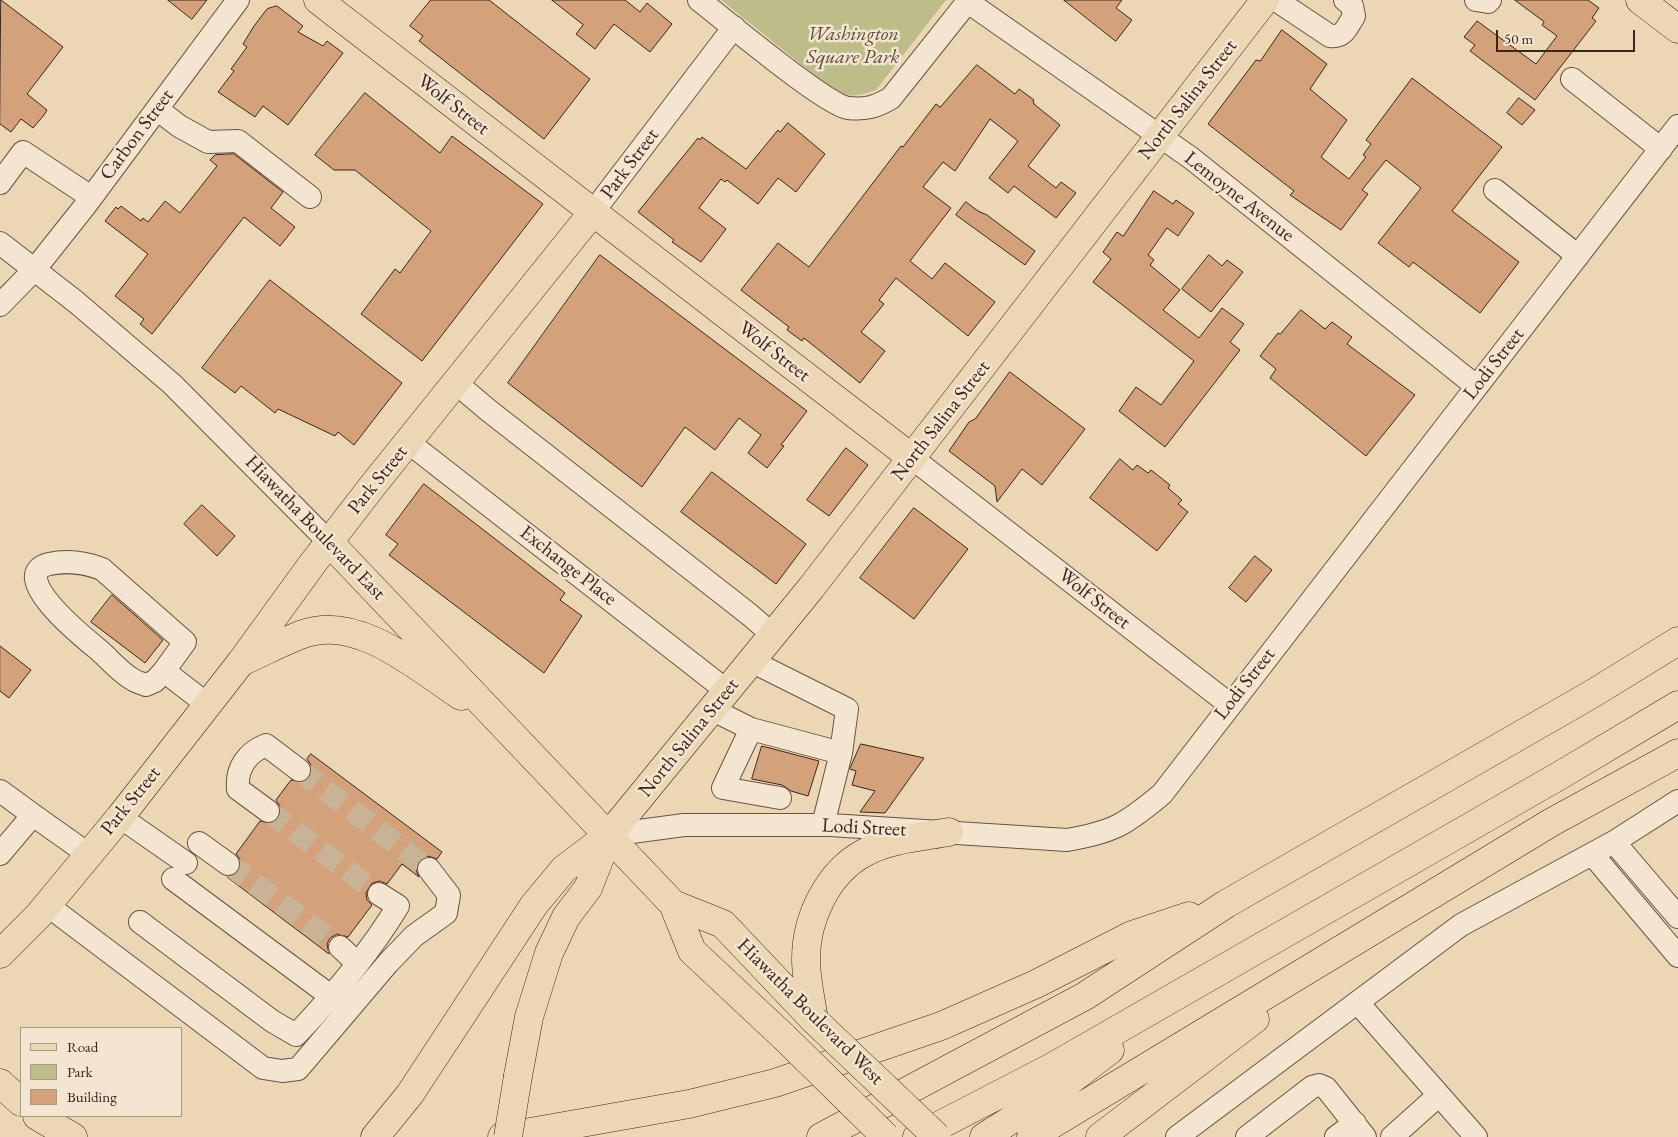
<!DOCTYPE html>
<style>
body{margin:0}
#map{position:relative;width:1678px;height:1137px;overflow:hidden;background:#ecd7b5;font-family:"EB Garamond",serif}
canvas{display:block}
.legend{position:absolute;left:20px;top:1027px;width:162px;height:90px;box-sizing:border-box;background:#f3e5cf;border:1px solid #aa9887;margin:0;padding:6px 9px;list-style:none;font-size:15px;color:#3d251c}
.legend li{display:flex;align-items:center;gap:10px;height:25px}
.legend b{width:25px;border:1px solid #aa9887}
.scale{position:absolute;left:1496px;top:30px;width:139px;height:22px;box-sizing:border-box;border:2px solid #3d251c;border-top:0;padding-left:6px;font-size:15px;line-height:18px;white-space:nowrap;color:#3d251c;-webkit-text-stroke:4px #f3e5cf;paint-order:stroke}
</style>
<div id="map">
<canvas width="1678" height="1137"></canvas>
<ul class="legend">
<li><b style="height:6px;background:#ecd7b5"></b>Road</li>
<li><b style="height:14px;background:#bdbd8a"></b>Park</li>
<li><b style="height:14px;background:#d3a17a"></b>Building</li>
</ul>
<div class="scale">50 m</div>
</div>
<script>
const ctx = document.querySelector('canvas').getContext('2d');
ctx.lineJoin = 'round';
function fillPath(path, color) { ctx.fillStyle = color; ctx.fill(path, 'evenodd'); }
function strokePath(path, color, width, dash) { ctx.strokeStyle = color; ctx.lineWidth = width; ctx.lineCap = dash ? 'butt' : 'round'; ctx.setLineDash(dash || []); ctx.stroke(path); }
function drawText(font, color, halo, rows, align = 'center') {
  ctx.font = font + ' "EB Garamond",serif'; ctx.lineWidth = 5; ctx.setLineDash([]); ctx.textBaseline = 'middle'; ctx.strokeStyle = halo; ctx.fillStyle = color; for (const [text, x, y, turn = 0] of rows) {
    ctx.save(); ctx.translate(x, y); ctx.rotate((+turn || 0) * Math.PI / 180); ctx.textAlign = isNaN(turn) ? turn : align; if (halo) ctx.strokeText(text, 0, 0); ctx.fillText(text, 0, 0); ctx.restore();
  }
}
fillPath(new Path2D(`
 M721 0H946L876 90C854 97 848 99 828 86Z`), '#bdbd8a');
const building = new Path2D(`
 M1 0 63 47 27 94 47 110 44 115 33 128 21 119 11 132 0 124Z
 M168 0H207L192 19Z
 M431 0H489L590 79 544 139 419 41 423 36 410 26Z
 M552 0H625L640 12 647 3 672 24 650 52 614 24 595 49 576 34 583 25Z
 M1064 0H1122L1116 8 1132 20 1116 41Z
 M1515 0H1588L1599 8 1592 18 1596 21 1535 100 1470 51 1475 45 1464 37 1477 21 1536 64 1557 36 1542 25 1544 22Z
 M277 6 303 26 298 32 323 46 327 41 343 53 288 125 263 106 255 117 218 92 234 71 231 69 247 47 243 44 254 26 267 9Z
 M1282 30 1327 64 1310 89 1347 120 1321 157 1349 179 1366 157 1363 155 1371 144 1366 140 1412 78 1502 147 1452 211 1519 262 1480 313 1413 262 1409 267 1378 243 1421 188 1386 160 1362 190 1368 194 1341 230 1290 195 1294 191 1208 124 1256 60 1260 61Z
 M977 65 1015 94 1019 89 1034 100 1033 102 1035 105 1060 125 1028 166 1056 188 1061 182 1076 193 1056 218 1014 186 1008 193 989 178 1018 141 990 119 955 171 943 162 923 187 951 208 910 261 932 279 945 263 995 302 968 336 896 278 879 300 884 304 861 332 885 351 860 383 804 338 802 341 787 330 789 327 741 290 778 243 809 267 901 146 903 147 936 104 940 107Z
 M365 93 440 153 452 136 543 204 422 361 361 314 395 269 400 273 431 231 355 170H334L315 155Z
 M1519 98 1535 110 1522 125 1507 113Z
 M788 123 825 154 796 192 778 178 758 204 727 180 725 182 721 179 699 208 726 229 701 262 672 242 674 240 638 212 698 138 700 140 702 137 746 169 778 130 780 132Z
 M234 154 283 192 271 208 295 227 280 246 244 217 152 334 140 324 144 319 115 296 148 254 105 221 116 207 118 209 121 206 141 221 143 218 148 222 165 201 180 213 217 166 210 160 215 155Z
 M1154 191 1173 204 1176 200 1194 213 1178 236 1167 228 1148 255 1154 260 1150 265 1180 290 1163 310 1199 338 1222 308 1244 324 1230 342 1240 350 1165 447 1119 411 1136 387 1161 405 1194 361 1093 282 1111 259 1103 252 1117 232 1123 236Z
 M966 202 978 211 987 215 1035 251 1025 265 956 215Z
 M600 255 807 411 781 445 784 446 767 468 748 453 761 435 739 418 715 450 685 427 642 487 508 383Z
 M1209 255 1222 266 1227 260 1243 272 1211 312 1182 289Z
 M270 280 402 383 354 445 338 432 335 436 278 409 275 413 241 386 235 393 202 368Z
 M1301 310 1325 329 1332 322 1352 337 1347 344 1415 395 1366 456 1270 378 1276 369 1260 356 1278 333 1280 334Z
 M1010 372 1085 429 1042 485 1022 469 997 502 995 486 949 451 969 422 975 419Z
 M846 448 868 465 829 516 807 500Z
 M1120 459 1133 470 1137 465 1148 473 1151 470 1170 485 1168 488 1182 500 1178 504 1188 512 1157 551 1090 498Z
 M712 472 806 544 776 584 681 512Z
 M424 484 565 593 560 600 582 616 544 673 389 555 398 544 386 535Z
 M202 505 235 536 217 556 184 524Z
 M914 508 968 549 914 619 860 578Z
 M1255 556 1272 570 1246 602 1229 588Z
 M112 595 163 640 145 663 91 622Z
 M0 646 31 670 9 698 0 691Z
 M861 744 924 758 885 813 860 812 875 791 852 785 856 771 850 769Z
 M762 746 819 761 808 796 791 791 782 785 752 779Z
 M311 754 442 852 437 859 428 856 421 859 416 870 419 877 402 864 387 884 380 881 372 883 366 893 367 900 372 905 348 937 337 934 330 938 327 944 329 954 227 877 234 876 239 871 240 859 236 854 260 821 273 823 279 818 280 806 276 800 291 780 304 782 310 778 311 765 307 759Z`);
fillPath(building, '#d3a17a');
strokePath(building, '#3d251c', 1);
strokePath(new Path2D(`
 M299 770 429 869
 M268 811 379 894
 M228 864 340 947`), '#c9b396', 22, [22, 11]);
const minor = new Path2D(`
 M699 0C725 20 824 104 848 108 865 110 876 107 891 98L969 0
 M1276 0 1330 36C1344 38 1347 27 1354 16L1352 6 1345 0
 M1476 0 1488 2 1490 0
 M968 2 1191 158 1476 386
 M1572 79 1661 149
 M157 109 179 126 208 142 238 141 310 197
 M0 183 23 152 91 197
 M1495 190 1578 256
 M593 212 734 27
 M0 243 76 302 172 384 329 542
 M0 305 35 269 85 206 238 0
 M456 383 488 410 750 615 773 635
 M408 442 727 691
 M912 458 1229 704
 M751 661 847 709 841 753
 M164 671 185 642 102 569C84 562 68 560 49 564 4 575 88 641 100 651 110 660 120 672 132 679 136 682 141 683 146 685L155 681 164 671 208 705
 M713 710 751 729 841 753 823 825
 M751 729 723 788 780 798
 M0 791 33 815 0 854
 M268 811 238 789C236 768 247 753 266 745L299 770
 M33 815 88 854
 M120 817 186 863
 M609 835 684 825H830L1067 840C1114 832 1126 824 1162 794L1678 126
 M1614 842 1678 917
 M199 843 228 864
 M1592 854 1678 956
 M173 879 332 997
 M47 905 263 1068 282 1071 298 1069 388 963 414 936 446 913 449 895 429 869
 M140 922 272 1021 296 1035C334 995 369 954 398 906L379 894
 M340 947 358 964
 M1358 1003 1476 1137
 M1177 1137 1461 925 1614 842 1678 801
 M1247 1137 1312 1087 1319 1085 1326 1088 1365 1137
 M1336 1137 1355 1123
 M1392 1137 1439 1095`);
const major = new Path2D(`
 M318 0 912 458
 M1640 0 1678 29
 M329 542 673 904 692 951 784 1037
 M243 661C264 652 285 640 306 633 360 616 418 668 461 696
 M609 835 811 588 1265 0
 M673 904 723 924 814 1020
 M0 954 38 916 120 817 241 662 313 563 374 484 593 212
 M814 1020C811 1000 806 979 806 959 806 919 827 873 864 853 889 839 921 837 949 832`);
const highway = new Path2D(`
 M518 1076 529 1017 549 953 566 917 588 888 609 835
 M0 1083 21 1102
 M37 1116 73 1137
 M375 1137 410 1094 534 905 564 869 609 835
 M502 1137 689 1104 775 1083 941 1026 1036 984 1132 935 1189 916
 M821 1137 1085 996 1226 904 1592 694 1678 641
 M917 1137 1054 1066 1564 773 1678 705
 M984 1137 1055 1092 1110 1050
 M1031 1137 1552 822 1678 753
 M1100 1137 1255 1019`);
strokePath(minor, '#695242', 24);
strokePath(major, '#3d251c', 29);
strokePath(highway, '#3d251c', 29);
strokePath(minor, '#f3e5cf', 22);
strokePath(major, '#ecd7b5', 28);
strokePath(highway, '#ecd7b5', 28);
const majorBridge = new Path2D(`
 M814 1020 937 1137
 M784 1037 886 1137`);
const highwayBridge = new Path2D(`
 M508 1137 518 1076`);
strokePath(majorBridge, '#3d251c', 29, []);
strokePath(highwayBridge, '#3d251c', 29, []);
strokePath(majorBridge, '#ecd7b5', 28);
strokePath(highwayBridge, '#ecd7b5', 28);
drawText('italic 20px', '#5d4b38', '#f3e5cf', [
 ["Washington",853,35],
 ["Square Park",853,58]
]);
drawText('20px', '#3d251c', '#f3e5cf', [
 ["North Salina Street",1188,100,-52],
 ["Wolf Street",453,105,38],
 ["Carbon Street",137,135,-53],
 ["Park Street",630,164,-53],
 ["Lemoyne Avenue",1239,197,38],
 ["Wolf Street",774,352,38],
 ["Lodi Street",1494,364,-52],
 ["North Salina Street",941,421,-52],
 ["Park Street",378,480,-51],
 ["Hiawatha Boulevard East",315,528,46],
 ["Exchange Place",568,566,38],
 ["Wolf Street",1094,599,38],
 ["Lodi Street",1245,684,-52],
 ["North Salina Street",689,738,-51],
 ["Park Street",131,801,-51],
 ["Lodi Street",864,828,3],
 ["Hiawatha Boulevard West",810,1012,45]
]);
</script>
